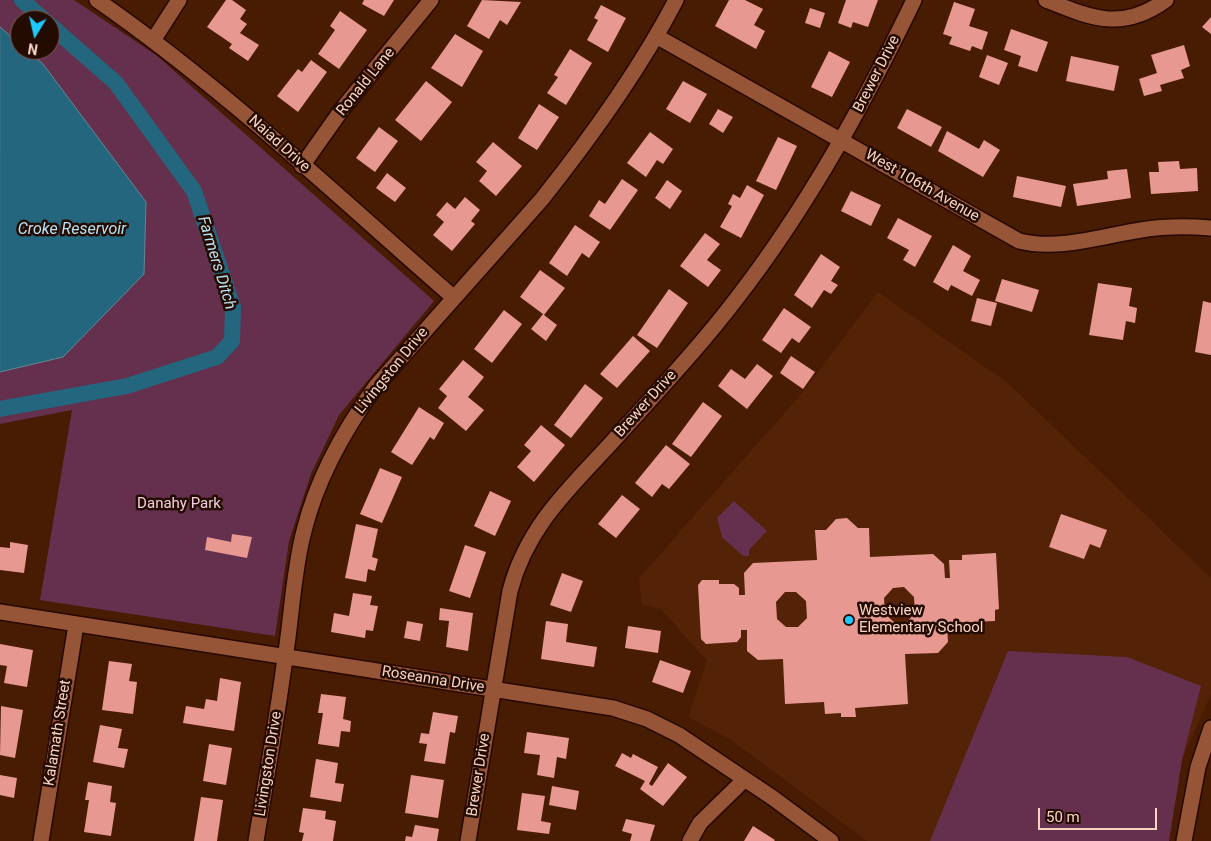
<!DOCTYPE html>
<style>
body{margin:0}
#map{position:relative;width:1211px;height:841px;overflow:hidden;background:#481b03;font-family:Roboto,sans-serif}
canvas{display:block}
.north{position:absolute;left:10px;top:10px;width:50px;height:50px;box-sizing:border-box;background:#240b01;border:1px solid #795b4e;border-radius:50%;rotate:189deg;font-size:14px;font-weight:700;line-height:20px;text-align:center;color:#f8d3c2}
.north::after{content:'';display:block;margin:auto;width:18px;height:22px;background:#1ec9fd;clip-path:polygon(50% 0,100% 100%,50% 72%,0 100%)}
.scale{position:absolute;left:1038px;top:808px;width:119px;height:22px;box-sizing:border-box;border:2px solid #f8d3c2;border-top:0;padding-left:6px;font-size:15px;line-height:18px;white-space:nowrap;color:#f8d3c2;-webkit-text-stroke:4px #240b01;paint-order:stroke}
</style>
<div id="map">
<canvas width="1211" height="841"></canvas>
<div class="north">N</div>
<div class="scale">50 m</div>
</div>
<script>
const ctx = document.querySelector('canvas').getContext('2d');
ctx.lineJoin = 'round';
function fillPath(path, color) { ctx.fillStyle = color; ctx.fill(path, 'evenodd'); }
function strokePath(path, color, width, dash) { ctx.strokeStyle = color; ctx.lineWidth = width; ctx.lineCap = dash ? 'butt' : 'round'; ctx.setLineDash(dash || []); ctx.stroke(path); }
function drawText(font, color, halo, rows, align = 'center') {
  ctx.font = font + ' Roboto,sans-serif'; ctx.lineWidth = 5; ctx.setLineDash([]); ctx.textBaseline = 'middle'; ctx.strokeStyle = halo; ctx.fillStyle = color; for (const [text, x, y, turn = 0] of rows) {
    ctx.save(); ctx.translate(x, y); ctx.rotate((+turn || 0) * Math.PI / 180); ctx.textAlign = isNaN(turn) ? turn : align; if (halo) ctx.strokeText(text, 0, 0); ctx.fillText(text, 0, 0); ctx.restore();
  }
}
fillPath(new Path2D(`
 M878 292 1008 383 1211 578V694L1182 760 1169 841H867L731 740 688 717 707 661 661 609 642 605 639 578 802 393Z`), '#542206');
fillPath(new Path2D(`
 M0 0H74L156 55 434 301 339 415 311 474 289 541 275 636 40 600 72 410 0 424ZM20 20H50V50H20Z
 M734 501 767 531 749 550V556H743L722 537 717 518Z
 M1008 651 1127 657 1201 686 1182 760 1169 841H930Z`), '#64304e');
const water = new Path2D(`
 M0 27 20 44V50H27L43 64 146 202 144 274 63 357 0 372Z`);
fillPath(water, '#24667e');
strokePath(water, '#648792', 1);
strokePath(new Path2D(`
 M22 0 44 20
 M0 409 127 386 217 357 232 341 233 307 194 191 116 83 50 25`), '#24667e', 16);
fillPath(new Path2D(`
 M226 0H232L246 10 240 19 247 24 240 33 259 45 248 61 229 48 232 44 207 27Z
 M364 0H394L384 16 362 4Z
 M482 0 521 2 507 25 500 20 489 39 467 26Z
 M729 0H745L763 9 754 25 765 31 756 49 715 26Z
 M846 0H878L868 27 853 22 851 28 838 23Z
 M954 2 975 9 969 26 988 32 982 50 972 46 970 51 949 44 952 37 943 34Z
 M601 5 626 18 608 52 587 40 598 20 594 18Z
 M810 8 825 13 820 28 805 23Z
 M340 11 367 30 339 69 318 54 335 30 330 26Z
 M1211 17V34L1202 27Z
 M1011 29 1048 42 1037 72 1018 66 1021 56 1004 50Z
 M455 34 483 51 462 87 431 68Z
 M1184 45 1190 66 1181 70 1184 78 1160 85 1162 91 1144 96 1139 79 1157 73 1151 55Z
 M570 49 592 63 566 105 547 93 558 77 554 75Z
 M829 51 850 62 832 97 811 87Z
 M987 55 1008 63 999 85 979 77Z
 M1071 56 1119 66 1114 91 1066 81Z
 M311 60 327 72 298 112 277 96 298 69 302 72Z
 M426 81 452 102 421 141 395 120Z
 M683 81 707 94 690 123 666 109Z
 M539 104 559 117 537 150 518 138Z
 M718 109 733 117 723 133 709 124Z
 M907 109 942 127 931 147 897 128Z
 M379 127 398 141 375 172 356 158Z
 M947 131 979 149 984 140 1000 150 983 177 938 151Z
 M650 132 673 149 663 164 657 160 646 177 627 163Z
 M778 137 797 146 776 190 756 181Z
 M493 142 522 166 496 196 479 181 487 171 476 162Z
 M1179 161 1180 169 1197 168 1198 191 1151 194 1149 172H1159L1158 162Z
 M1127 169 1131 198 1077 206 1073 184 1108 179 1107 171Z
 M387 173 406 188 395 202 376 188Z
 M1017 176 1066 186 1061 207 1013 197Z
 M622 179 638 190 610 230 589 216 599 200 605 204Z
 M667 180 682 191 670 209 655 198Z
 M747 185 764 195 741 238 720 227 732 206 728 204 733 194 740 198Z
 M851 191 881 205 871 226 841 211Z
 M465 197 480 210 471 221 475 224 452 251 433 235 444 222 436 215 447 202 455 209Z
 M898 218 932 236 915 267 903 260 909 250 887 238Z
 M575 225 600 242 589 258 582 253 567 276 549 263Z
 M705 233 720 244 707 260 721 270 708 287 680 266Z
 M953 245 971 256 963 271 980 280 972 296 951 285 948 291 933 282Z
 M821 254 840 267 831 281 838 285 831 294 824 290 812 308 794 295Z
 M540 270 565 288 544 315 557 325 546 341 531 329 543 314 520 297Z
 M1002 279 1039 290 1032 312 995 301Z
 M1098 283 1132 288 1129 306 1137 308 1135 323 1126 321 1123 340 1089 335Z
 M669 289 688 303 657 348 637 335Z
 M977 298 997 303 991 326 971 321Z
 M1203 301 1211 303V355L1195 352Z
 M784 308 811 327 799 343 792 338 781 353 762 340Z
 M504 310 522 324 492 363 474 349Z
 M633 336 650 351 617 388 600 374Z
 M791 356 815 372 803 389 780 373Z
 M463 360 484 377 468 397 484 410 466 431 438 408 447 396 439 389Z
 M757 364 773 376 747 409 718 386 731 369 745 379Z
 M585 384 603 398 571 438 554 425Z
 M703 402 722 416 691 457 672 444Z
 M419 407 444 423 434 440 430 437 412 465 391 452Z
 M541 425 565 445 534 482 517 467 531 451 524 445Z
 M666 445 690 464 669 489 662 484 652 497 635 483Z
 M380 468 402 477 382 523 360 514Z
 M490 491 511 501 495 536 474 526Z
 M622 495 640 509 616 538 598 524Z
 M1061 514 1107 530 1100 548 1090 544 1084 559 1049 547Z
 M847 518 858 528H869L870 557 933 554 944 564 945 578H950L949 560H962V555L996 553 999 609 995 610V621L947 623 948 642 938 653 905 654 908 704 855 708 856 717H841V713L825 714 824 702 785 704 783 659 758 660 747 651V630H741V637L737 642 706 644 701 639 698 585 702 580H719V584H734L739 588V595H745L744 573 753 563 817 560 815 530H826L836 519ZM904 587 914 597 915 613 906 623H895L885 614 884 598 893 588ZM785 592H796L806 601 807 618 798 627H786L777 619 776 602Z
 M356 524 378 529 372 557 378 559 375 571 368 569 366 582 345 578Z
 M232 534 252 537 247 558 205 550 207 537 231 542Z
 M10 542 28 545 24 573 0 570V547L10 548Z
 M465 545 486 552 470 598 449 591Z
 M562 573 583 581 571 612 550 605Z
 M353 593 372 596 370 605 378 606 373 631 366 630 365 638 331 632 334 613 349 616Z
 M440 608 473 613 468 651 446 647 449 621 439 620Z
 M407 621 423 624 420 641 404 638Z
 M546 621 568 624 566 642 597 647 594 667 541 659Z
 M628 626 661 631 658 653 625 648Z
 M0 644 33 650 27 687 4 683 7 666 0 665Z
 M660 660 691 671 683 693 652 682Z
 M109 661 132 664 129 681 137 682 133 714 102 710Z
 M220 678 241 682 234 731 183 723 186 706 204 709 206 699 217 701Z
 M321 694 346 697 343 719 351 721 350 732 341 731 339 747 318 744 323 713H318Z
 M1 706 23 710 15 758 0 755Z
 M433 712 458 716 455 733 450 732 445 764 424 761 427 744 419 743 421 733 429 734Z
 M100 725 122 729 118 748 128 749 124 768 93 762Z
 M527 732 569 738 566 759 557 757 554 778 537 775 540 755 524 753Z
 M209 744 232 748 226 785 203 781Z
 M622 753 631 758 633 754 658 767 649 784 652 786 668 763 687 777 663 806 640 789 645 781 615 766Z
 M316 759 338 763 335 783 344 784 341 802 310 797Z
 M0 775 17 778 14 798 0 795Z
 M411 775 444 780 438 818 405 813Z
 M88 782 112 786 110 802 116 803 111 836 84 832 89 800H85Z
 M552 786 579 791 576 810 549 805Z
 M522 793 545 796 541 821 551 823 549 834 517 830Z
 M201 797 223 800 217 841H194Z
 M303 808 326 811 325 819 336 821 333 841H302L304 833 299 832Z
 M626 819 655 825 650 841H630L632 834 622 831Z
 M415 825 439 829 437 841H405L406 836 412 837Z
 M753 826 775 840 774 841H744Z`), '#e79891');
const minor = new Path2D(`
 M97 0C224 88 337 196 453 297
 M1046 0C1091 18 1122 32 1166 0
 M656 36 1019 241C1059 251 1101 236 1141 230 1165 226 1187 226 1211 228
 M154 39 179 0
 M302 166 343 108 431 0
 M0 612 613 708 647 719 679 735 773 798 831 841
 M41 841 76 625
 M256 841C266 780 277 719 285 658 292 616 293 572 304 531 317 478 344 430 376 386L542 199C592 136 639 71 676 0
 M468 841 510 591C527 526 569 489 613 441 655 394 699 348 737 298 808 206 864 104 914 0
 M690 841 700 823 744 780
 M1184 841 1198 767 1211 728`);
strokePath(minor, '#270800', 18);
strokePath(minor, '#955536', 15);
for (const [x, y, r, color] of [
 [849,620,5,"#1ec9fd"]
]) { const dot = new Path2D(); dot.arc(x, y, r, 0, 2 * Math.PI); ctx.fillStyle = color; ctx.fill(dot); strokePath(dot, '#240b01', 2); }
drawText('15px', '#f8d3c2', '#240b01', [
 ["Brewer Drive",877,74,-63],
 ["Ronald Lane",366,82,-51],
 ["Naiad Drive",279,144,42],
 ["West 106th Avenue",922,186,30],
 ["Livingston Drive",392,371,-51],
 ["Brewer Drive",646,404,-48],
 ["Roseanna Drive",433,680,9],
 ["Kalamath Street",58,733,-81],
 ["Livingston Drive",269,764,-81],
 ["Brewer Drive",479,775,-81]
]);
drawText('15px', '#f4cee1', '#240b01', [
 ["Danahy Park",179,504]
]);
drawText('15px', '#f8d3c2', '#240b01', [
 ["Westview",859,611],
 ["Elementary School",859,628]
], 'left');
drawText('italic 16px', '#b8e2f4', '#240b01', [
 ["Croke Reservoir",72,230],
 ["Farmers Ditch",216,263,73]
]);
</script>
